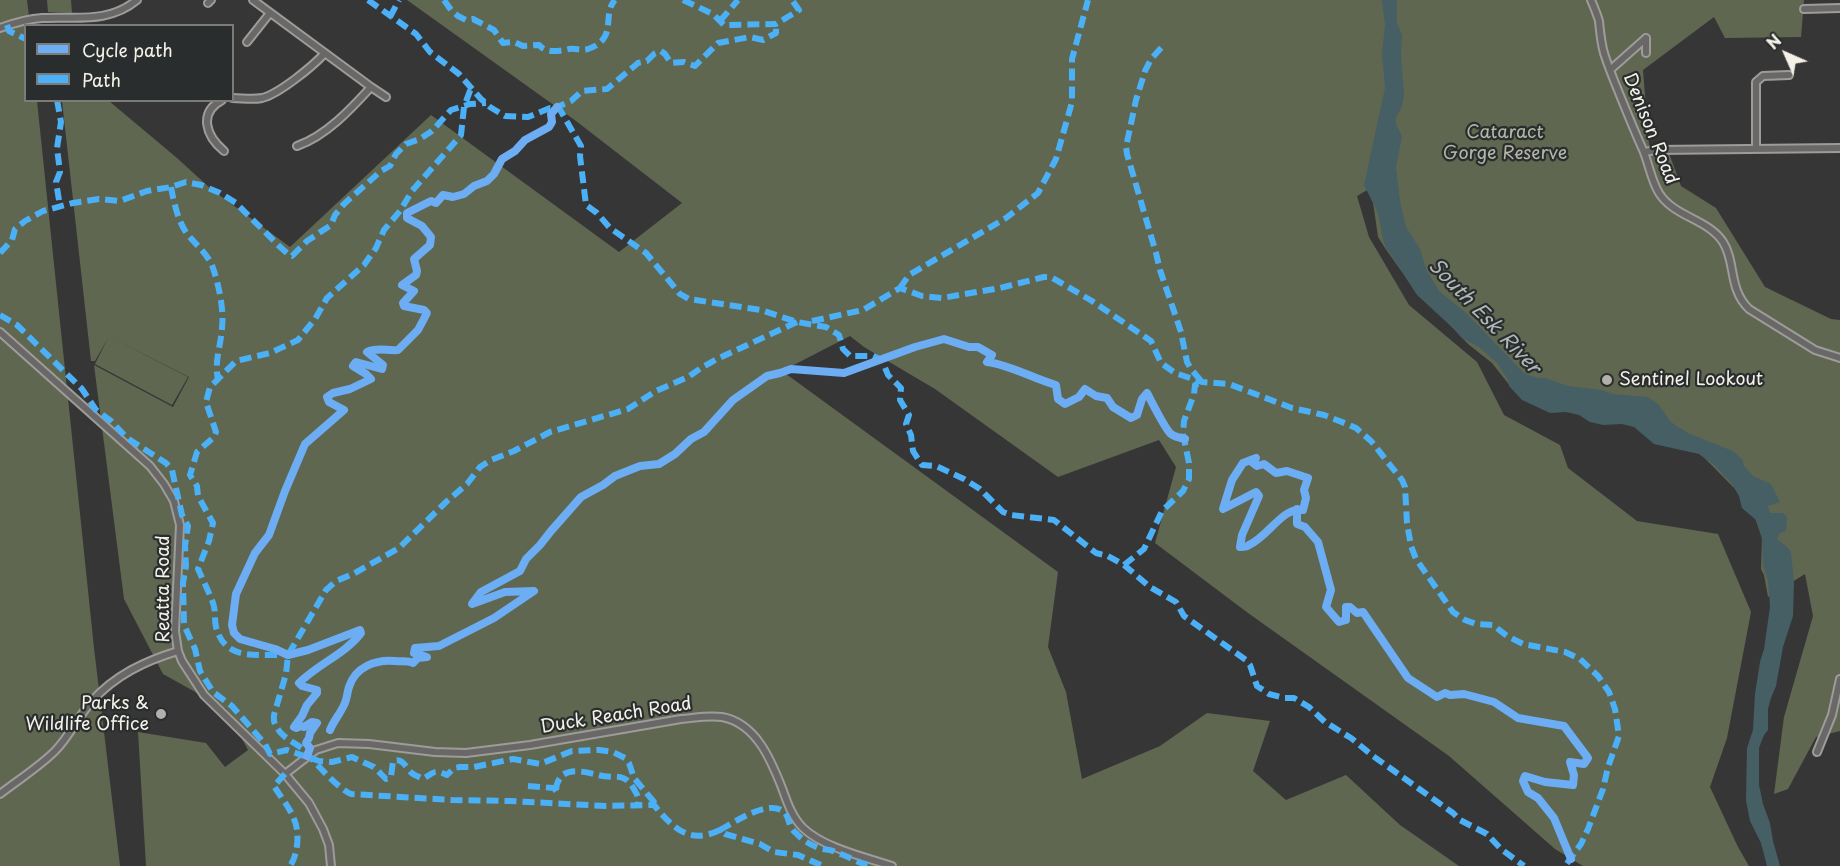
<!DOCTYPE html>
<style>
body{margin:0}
#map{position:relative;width:1840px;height:866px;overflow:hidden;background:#373636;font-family:"Playpen Sans",sans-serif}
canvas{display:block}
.legend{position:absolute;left:24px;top:24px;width:210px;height:78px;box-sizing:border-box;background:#2a2d2e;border:2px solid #7b7b78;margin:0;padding:8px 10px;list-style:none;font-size:18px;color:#f4f1e8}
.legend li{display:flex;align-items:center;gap:12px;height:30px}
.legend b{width:30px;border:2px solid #7b7b78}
.north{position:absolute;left:1756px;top:24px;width:60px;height:60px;-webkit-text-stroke:4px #2a2d2e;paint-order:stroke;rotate:315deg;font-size:16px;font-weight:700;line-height:24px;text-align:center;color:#f4f1e8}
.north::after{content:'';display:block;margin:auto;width:21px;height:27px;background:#f4f1e8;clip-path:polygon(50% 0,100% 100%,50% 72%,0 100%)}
</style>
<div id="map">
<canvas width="1840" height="866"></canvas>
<ul class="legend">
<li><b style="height:8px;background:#6dadf4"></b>Cycle path</li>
<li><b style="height:8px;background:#4cb0f7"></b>Path</li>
</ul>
<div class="north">N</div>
</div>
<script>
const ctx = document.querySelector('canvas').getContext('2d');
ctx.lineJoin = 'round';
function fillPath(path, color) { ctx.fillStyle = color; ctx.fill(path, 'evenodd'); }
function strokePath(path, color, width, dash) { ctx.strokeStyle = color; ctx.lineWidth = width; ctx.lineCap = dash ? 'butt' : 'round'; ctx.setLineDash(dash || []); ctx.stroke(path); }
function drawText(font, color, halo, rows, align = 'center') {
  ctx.font = font + ' "Playpen Sans",sans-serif'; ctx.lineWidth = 4.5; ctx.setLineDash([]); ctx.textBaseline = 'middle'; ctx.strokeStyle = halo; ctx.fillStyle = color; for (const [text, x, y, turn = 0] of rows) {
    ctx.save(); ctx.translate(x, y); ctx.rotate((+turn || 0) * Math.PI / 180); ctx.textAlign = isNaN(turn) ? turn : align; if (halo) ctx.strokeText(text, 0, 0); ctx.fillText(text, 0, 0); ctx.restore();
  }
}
fillPath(new Path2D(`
 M0 0H27L30 25 26 26V100L37 101 94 648 120 866H0Z
 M47 0H71L72 13 48 12Z
 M407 0H1804L1801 37 1725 38 1714 17 1643 70 1649 145H1666L1681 186 1716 208 1765 287 1831 319 1840 320V731L1816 737 1788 789 1774 794 1784 717 1813 616 1805 574 1768 597 1764 575 1761 569 1762 537 1754 515 1740 494 1673 426 1511 387 1492 363 1468 344 1409 282 1385 248 1378 237 1373 202 1369 189 1357 196 1369 237 1409 305 1477 362 1504 415 1560 445 1568 468 1637 521 1718 534 1751 612 1727 738 1710 787 1738 847 1749 866H1583L1555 849 1449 756 1248 613 1155 543 1176 467 1159 440 1058 477 935 389 864 347 850 336 782 371 1058 572 1048 647 1066 692 1082 779 1160 746 1207 713 1270 721 1253 771 1286 800 1346 775 1400 825 1459 866H146L138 732 206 743 225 767 248 750 226 709 163 674 124 599 94 365 173 407 189 377 108 336 188 377 172 405 95 364 108 338 95 361H91L62 101H109L177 158 211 189 290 247 431 115 619 252 682 203 576 121Z`), '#5f6751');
fillPath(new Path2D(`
 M1382 0H1397V23L1402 35 1401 55 1404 94 1402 106 1396 118V124L1402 136 1396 168 1400 201 1406 227 1420 249 1426 269 1439 291 1465 312 1525 374 1538 378H1545L1568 386 1601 390 1613 394 1648 397 1659 405 1670 421 1675 425 1688 433 1733 451 1742 459 1744 466 1753 476 1771 484 1780 502 1768 506 1770 513H1783L1787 517 1786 531 1780 533 1777 539 1787 547 1791 552 1794 583 1793 616 1783 647 1776 686 1771 698 1768 709V730L1764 735 1759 748V785L1763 804 1770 823 1773 841 1780 866H1767L1761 843 1750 821 1746 801 1747 748 1753 730 1755 694 1760 662 1764 649 1770 607 1768 581 1763 565 1762 539 1756 520 1742 508 1739 496 1732 484 1714 465 1699 454 1654 444 1634 427 1622 424 1603 425 1590 422 1579 415 1566 412 1550 413 1522 400 1509 386 1508 380 1497 363 1479 347 1462 338 1454 329 1417 295 1384 244 1378 213 1364 185 1385 88 1382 54 1385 24Z`), '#455f65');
const minor = new Path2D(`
 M253 0 371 87 386 97
 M1591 0C1594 7 1597 14 1599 21 1600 32 1601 43 1604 53 1607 63 1611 73 1615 83 1624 105 1633 128 1643 150 1649 164 1651 180 1659 193 1674 217 1708 219 1723 242 1736 262 1728 289 1749 309L1815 350 1840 358
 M208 3 211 0
 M1804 9 1840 8
 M0 28C14 23 27 19 42 18 76 16 108 24 137 0
 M247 42 270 13
 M1646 53V38
 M1610 70 1646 38
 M232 98C242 98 252 100 262 98 279 94 313 66 325 53
 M222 100C198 113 206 136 224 151
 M297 146C326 136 351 109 371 87
 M1756 149V82L1763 76 1789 75
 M1644 152 1657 150 1840 148
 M0 332 150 466 164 484 174 501 180 525 175 631 178 651 182 661 204 695 285 774 309 803 323 829 329 845 331 866
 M1817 752 1832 715 1840 679
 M285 774 316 750 338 743 369 744 435 752 466 753 530 745 681 719C694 718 708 715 722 717 756 723 771 760 782 788 787 802 792 817 803 828 824 848 865 857 892 866
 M0 794C18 780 39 767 55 751 69 737 78 717 91 702 115 675 145 661 178 651`);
strokePath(minor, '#9d9c9a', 10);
strokePath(minor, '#696866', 6);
strokePath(new Path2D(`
 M368 0 416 34 430 52 459 74 481 99 490 107 505 116 528 117 550 108H559L581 146 580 156 586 205 597 213 610 228 646 253 680 294 689 299 761 310 797 322 826 327 839 335 843 349 850 356H873L882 360 888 375 901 388 900 400 909 415 906 424 911 435 913 451 922 465 936 466 964 479 980 489 1003 512 1011 515 1054 520 1096 553 1108 556 1124 565 1150 587 1176 602 1184 616 1246 660 1250 665 1257 686 1269 694 1284 698H1294L1309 707 1325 722 1351 738 1373 756 1453 813 1460 820 1487 834 1501 849 1524 866
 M444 0 451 10 458 16 466 20 473 19 494 30 503 43 514 42 523 46 539 45C547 54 559 51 569 49 576 48 582 51 588 49 619 39 601 15 615 0
 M683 0 713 14 724 25 776 24 799 10 792 0
 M390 17 399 0
 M720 21 738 0
 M7 25 9 31 26 39
 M57 100 61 122 57 148 60 172 56 182 60 206
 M555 110 557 107 571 101 582 91 607 89 638 63 647 61 654 54 661 51 665 54 671 63 684 62 695 66 718 43 750 37 763 40 776 33V24
 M171 187C174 203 178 222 188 235 197 246 208 254 213 268 219 286 224 309 222 328 221 345 214 362 218 379
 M0 253 12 240 15 229 25 221 43 211 73 203 99 199 120 201 147 191 171 187 186 182 201 185 220 193 236 203 278 245 289 255 292 256 307 241 331 225 335 215 344 204 381 171 390 166 396 154 406 144 420 139 432 131 451 110 470 104 486 103
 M900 288 909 275 1006 218 1038 193 1056 159 1072 102V59L1088 0
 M0 315 17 325 82 389 96 410 111 421 127 438 166 463 172 470 182 515 188 526 185 546 186 566 183 583 184 625 195 649 200 671 213 692 232 706 265 744 270 754 287 750 319 761 332 762 352 757 374 767 386 779 391 777 393 761C404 757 405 768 413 774 416 776 420 777 423 779 435 772 434 769 447 775L454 768 460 767H474L513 759 540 764 572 751 599 750 613 752 625 758 629 763 634 778 654 802V805
 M812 321 863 310 900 288 922 296 942 298 1000 288 1044 277H1051L1092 301 1151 341 1161 363 1175 373 1202 382 1229 384 1292 408 1324 415 1347 424 1356 428 1371 441 1402 480 1405 487 1407 523 1411 546 1416 559 1453 612 1465 620 1476 624 1493 625 1507 636 1523 644 1565 652 1580 659 1598 676 1609 692 1615 709 1619 736 1608 767 1603 789 1588 829 1581 844 1565 866
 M797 322 717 359 701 368 688 377 656 391 628 409 550 432 514 451 491 460 480 467 467 484 446 502 399 548 353 574 336 581 326 590 288 655 286 674 274 715C273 723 276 727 280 732 287 740 297 744 303 749 314 761 337 788 351 794L452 800 510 801 606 806 654 805C673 828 689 845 720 830L725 834 760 844 774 852 798 855 823 866
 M1124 565 1144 549 1162 511 1183 491 1189 479V463L1183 434 1184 421 1194 394 1195 385 1202 382 1191 369 1187 362 1181 332 1160 270 1156 253 1127 154 1126 147 1136 100 1145 71 1151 59 1162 47
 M277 655C250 655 224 658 216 627 214 619 216 611 213 603 209 592 203 580 198 569L209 541 213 523 198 496 197 486 190 475 197 452 214 437 216 432 206 402 210 387 236 361 270 353 298 340 315 319 327 298 364 265 376 248 384 230 400 211 412 191 461 135 464 107 471 88
 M285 774 274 786C280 796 290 808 294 819 300 832 298 855 290 866
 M528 786 554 788 559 795
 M556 790C558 765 582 771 598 775 616 780 624 770 635 791 638 796 639 799 638 804
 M720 830C733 823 771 797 785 813 790 819 788 827 796 833 802 840 811 845 819 848 824 850 829 849 833 851 839 854 845 855 850 858 858 862 863 864 872 866`), '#4cb0f7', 6, [12, 6]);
strokePath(new Path2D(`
 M1256 458 1253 463 1257 466 1264 464 1276 473 1287 471 1308 478 1304 490 1306 498 1303 510C1283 506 1268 537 1249 545 1247 547 1243 547 1240 547L1242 535 1259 496 1256 492 1223 509 1232 480 1243 463Z
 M1297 509V524L1305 527 1318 542 1331 590 1326 607 1339 622 1346 620V607H1350L1357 613 1363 612 1408 678 1437 697 1445 693 1450 695 1464 694 1483 699 1494 702 1518 718 1564 726 1588 758 1584 764 1570 762 1574 775 1573 785 1545 782 1525 776 1523 781 1528 792 1538 798 1554 818 1571 859
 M330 730C334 720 340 714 344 705 347 700 347 693 349 687 355 667 376 659 395 661 402 662 407 660 413 663L418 658 427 657 414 653 415 648 439 646 494 618 534 591 505 592 472 604 481 592 520 571 526 559 540 545 551 531 581 497 603 485 615 476 640 466 659 464 675 454 691 439 704 432 733 400 767 376 780 373 791 369 844 373 915 347 944 339 969 347H978L992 355 987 362C1008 364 1034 379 1056 385L1058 399 1065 404 1079 397 1085 389 1096 396 1107 398 1113 407 1131 418 1137 415 1142 399 1147 393C1152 402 1165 429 1171 434 1175 437 1180 438 1185 439
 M307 756 310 748 306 743 309 738 310 733 317 723 312 722 304 727 301 726 296 728 294 727 302 716 307 705 317 693V690L302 686 299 683C318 664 345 654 361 633L360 630 308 650 288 655 275 649 240 639 234 633 232 625 236 594 255 553 269 535 285 491 305 444 344 410 329 402 327 397 333 393 350 389 371 379 366 374 353 366 356 362 382 369 383 365 367 352C377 347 387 351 398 350L418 330 427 313 424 310 404 306 403 303 414 291 402 285 416 275 417 271 414 259 430 245 431 237 422 226 407 218V213L431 201 436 203 443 195 453 197 464 194 474 186 487 181 494 174 502 159 515 151 525 140 549 127 552 122 551 114 557 107`), '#6dadf4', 8);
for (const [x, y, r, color] of [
 [1607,380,6,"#b2b0aa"],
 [161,714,6,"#b2b0aa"]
]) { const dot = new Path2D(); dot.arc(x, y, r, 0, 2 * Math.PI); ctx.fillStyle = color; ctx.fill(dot); strokePath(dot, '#2a2d2e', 2); }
drawText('18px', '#f4f1e8', '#2a2d2e', [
 ["Denison Road",1650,129,68],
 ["Reatta Road",164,589,-90],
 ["Duck Reach Road",616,716,-9]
]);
drawText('18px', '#b4b6a6', '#2a2d2e', [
 ["Cataract",1505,133],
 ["Gorge Reserve",1505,154]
]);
drawText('18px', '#f4f1e8', '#2a2d2e', [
 ["Sentinel Lookout",1619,380],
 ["Parks &",149,704,"right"],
 ["Wildlife Office",149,725,"right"]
], 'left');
drawText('italic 20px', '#aeb8b6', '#2a2d2e', [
 ["South Esk River",1484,317,46]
]);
</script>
